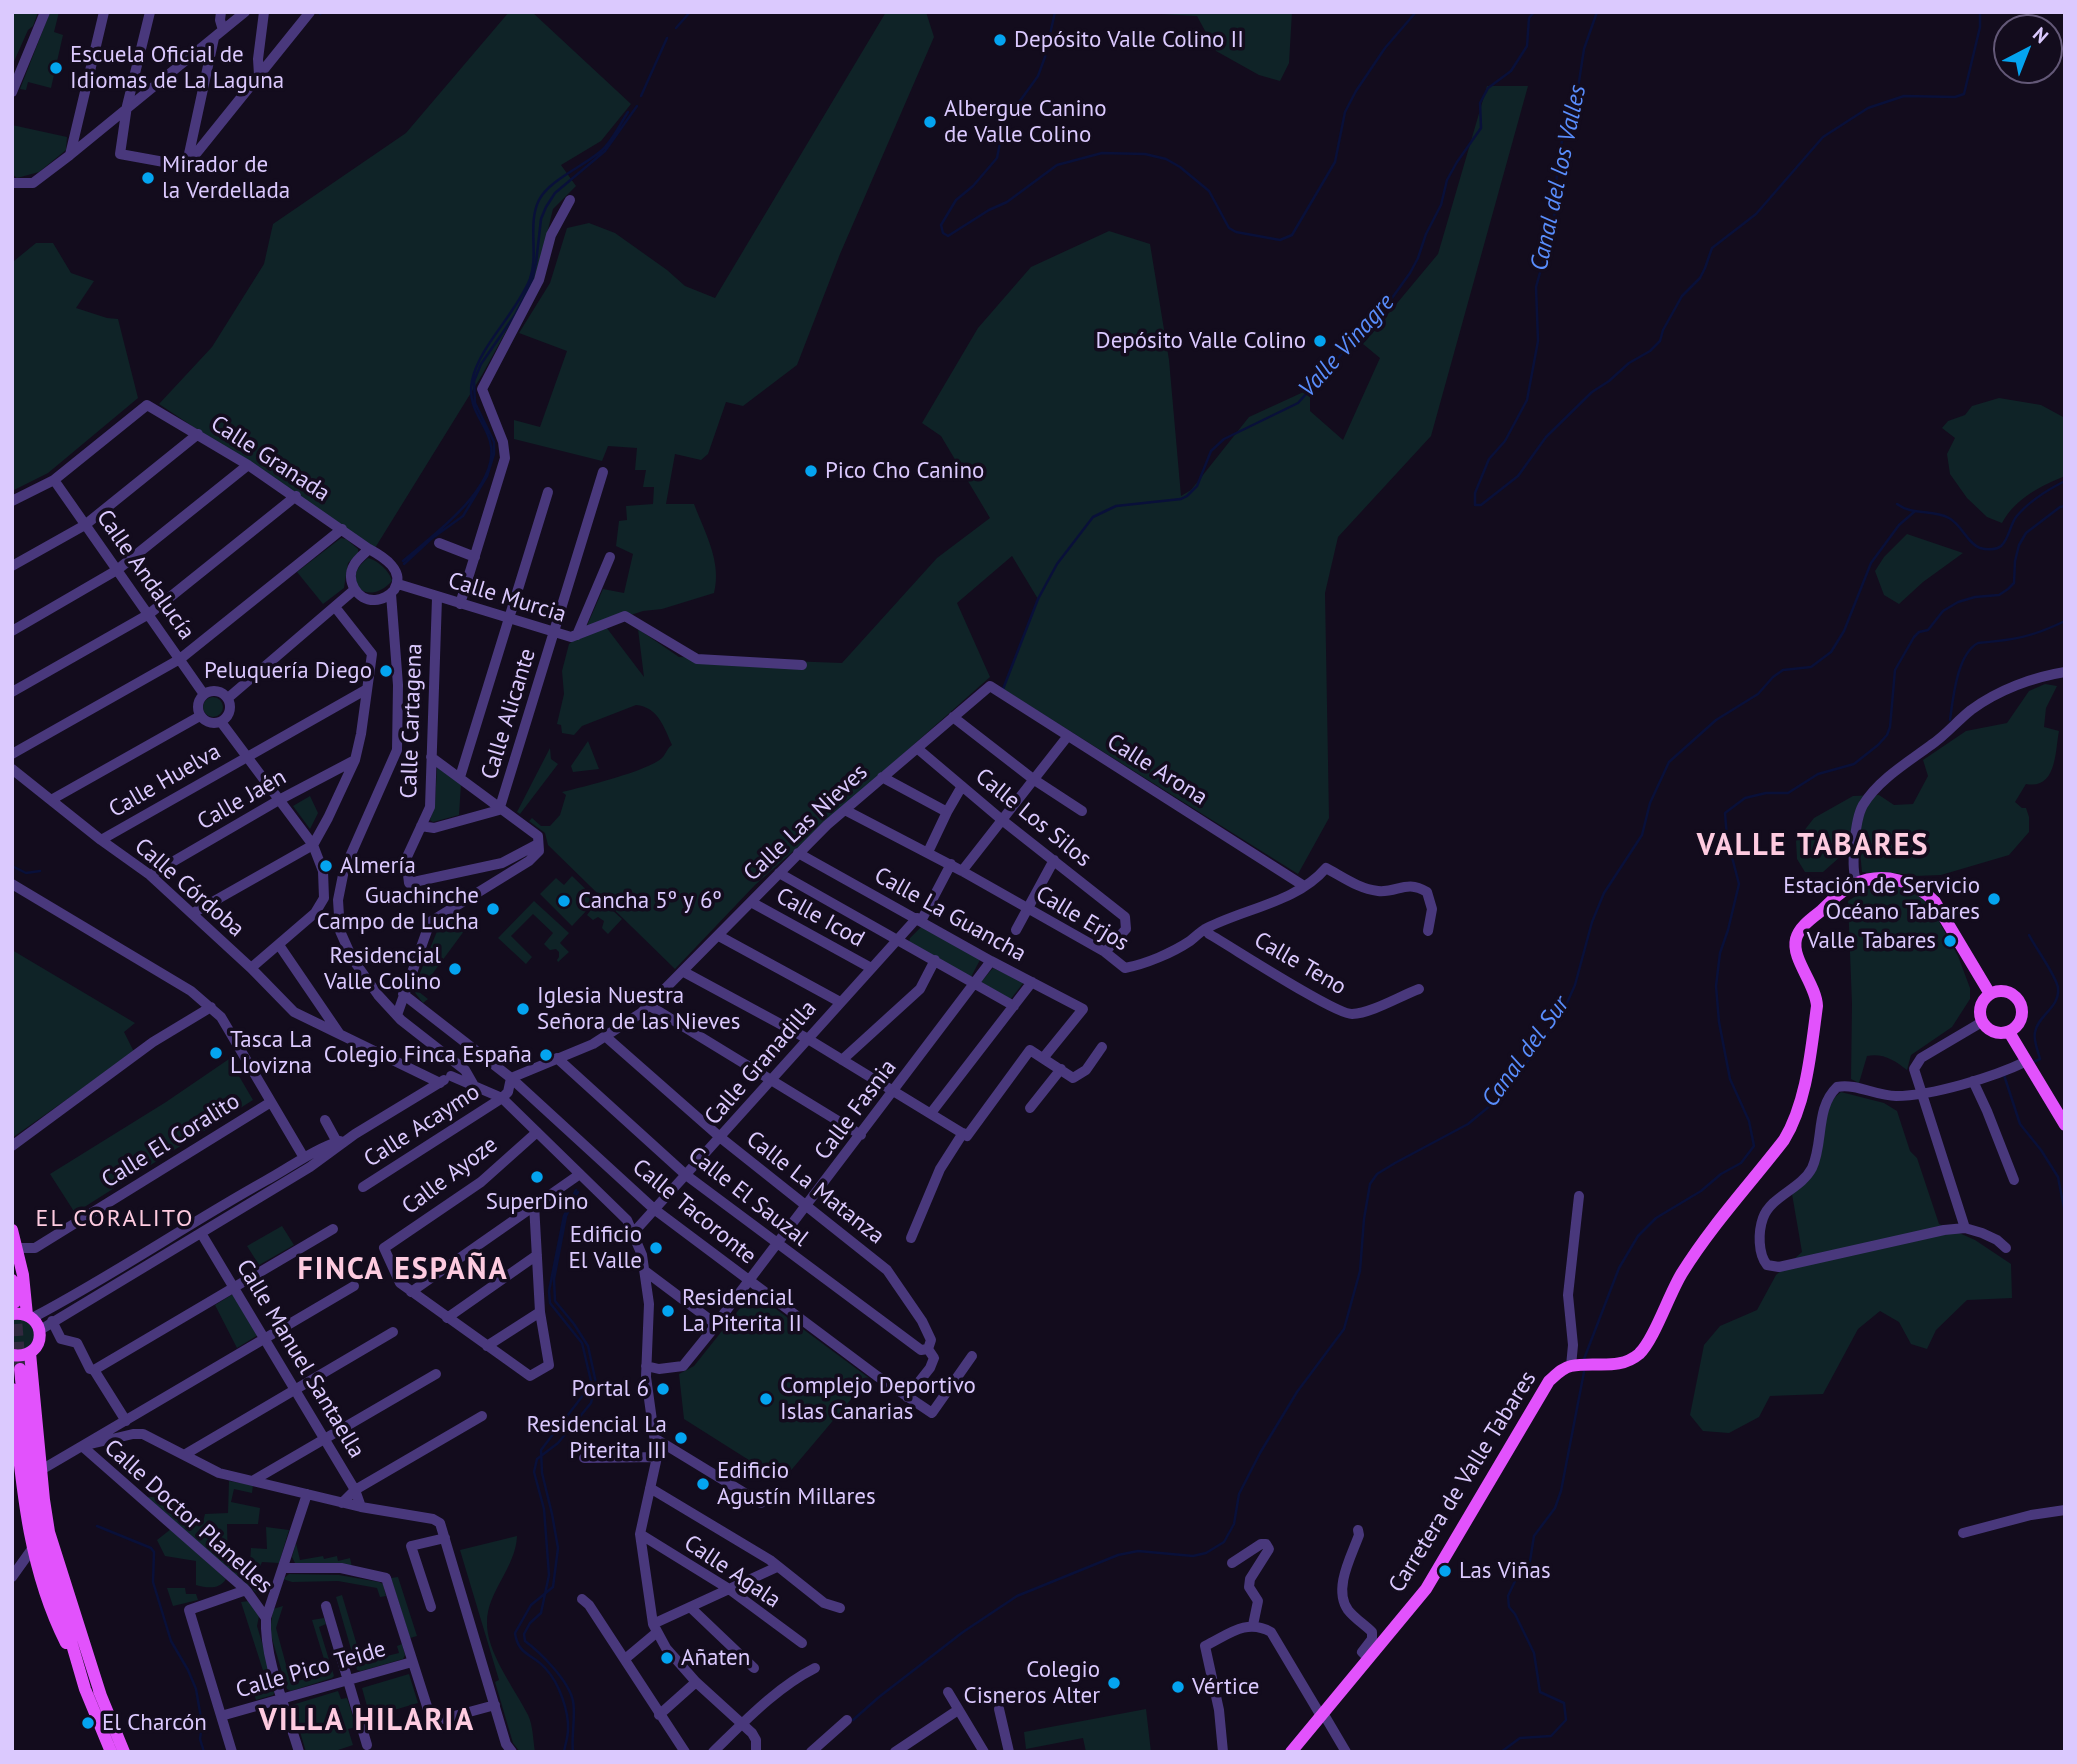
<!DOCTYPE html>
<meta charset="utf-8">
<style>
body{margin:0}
#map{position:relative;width:2077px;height:1764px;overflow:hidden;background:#130c1d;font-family:"PT Sans",sans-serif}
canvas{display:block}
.frame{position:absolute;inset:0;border:14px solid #dbc9fe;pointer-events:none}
.north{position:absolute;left:1993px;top:14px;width:70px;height:70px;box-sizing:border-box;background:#130c1d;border:2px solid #635877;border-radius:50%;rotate:42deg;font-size:19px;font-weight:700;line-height:28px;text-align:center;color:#dbc9fe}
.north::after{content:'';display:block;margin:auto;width:24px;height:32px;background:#04a4f0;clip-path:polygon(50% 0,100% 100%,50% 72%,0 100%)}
</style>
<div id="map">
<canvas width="2077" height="1764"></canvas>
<div class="frame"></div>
<div class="north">N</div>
</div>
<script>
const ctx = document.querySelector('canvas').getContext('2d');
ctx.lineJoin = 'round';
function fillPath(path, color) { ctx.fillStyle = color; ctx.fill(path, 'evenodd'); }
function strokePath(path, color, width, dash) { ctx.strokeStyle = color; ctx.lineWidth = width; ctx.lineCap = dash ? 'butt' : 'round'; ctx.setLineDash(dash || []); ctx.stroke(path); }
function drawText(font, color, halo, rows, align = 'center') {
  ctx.font = font + ' "PT Sans",sans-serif'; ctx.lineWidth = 7; ctx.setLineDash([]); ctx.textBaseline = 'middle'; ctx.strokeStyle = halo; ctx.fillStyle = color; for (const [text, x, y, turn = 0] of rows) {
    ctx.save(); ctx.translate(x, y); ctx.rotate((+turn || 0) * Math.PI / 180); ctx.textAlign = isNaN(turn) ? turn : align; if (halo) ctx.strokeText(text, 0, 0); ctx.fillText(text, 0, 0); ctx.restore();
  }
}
fillPath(new Path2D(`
 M12 12H38L33 26 28 30 12 66Z
 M50 12H59L54 32 63 35 51 88 28 82 26 90 20 89Z
 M509 12H532L631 104 601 141 561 165 576 186 553 209 537 275 482 375 375 548 159 404 212 347 264 264 273 224 406 133Z
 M886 12H926L934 37 840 254 797 365 743 406 726 402 708 454 701 460 675 454 666 504H694C705 533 722 562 714 593L662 609 643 611 585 630 603 589 624 593 633 554 616 546 619 521 627 520 626 506 653 504 654 487H643L646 470H635L637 448 608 446 602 461 514 439V420L540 427 567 351 519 333 550 283 567 228 589 223 615 233 667 270 685 286 715 298Z
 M1161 12H1292L1289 63 1280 81 1259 75 1216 51 1197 16 1161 14Z
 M1487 86H1528L1431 436 1338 537 1325 593 1329 818 1298 874 1003 689 1038 599 1012 556 957 603 990 677 755 885 675 969 548 845 545 833 529 821 532 818 541 826H550L560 815 566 795 562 792C583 787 648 771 662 758 666 754 667 748 672 745 664 727 658 707 636 705L582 726 574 735 562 733 561 725 557 724 564 694 562 671 569 644 574 640 606 627 644 677 638 629 679 657 842 663 937 558 990 518 941 436 922 423 978 328 1031 267 1109 231 1150 244 1169 360 1181 496 1191 490 1249 417 1310 389V411L1343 440 1380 358 1363 344 1438 254Z
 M12 125 67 137 66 150 39 172 17 178 12 174Z
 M36 243H53L71 273 94 281 76 308 107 318 118 319 138 398 48 473 12 491V269L14 261Z
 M1999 398 2041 405 2065 418V476C2040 486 2015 499 2002 523L1987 517 1967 498 1950 474 1947 454 1955 438 1942 428 1948 421 1965 415 1972 406Z
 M1907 534 1963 553 1923 582 1899 604 1884 595 1875 571 1884 557Z
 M341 538 346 539 358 549V553L348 563 344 588 323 604 297 572Z
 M368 558C377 560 390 571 392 581 367 609 338 580 368 558Z
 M2045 684 2057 686 2046 708 2044 727 2059 731C2055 751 2057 790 2026 784L2015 802 2022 808H2026L2029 817V832L2009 855 1941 875 1915 876 1896 873 1875 874 1862 872 1860 852 1850 848 1823 872H1805L1797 859 1796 841 1814 818 1853 796 1879 795 1894 805 1913 804 1928 776 1923 760 1966 731 2007 723 2029 691Z
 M203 707a10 10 0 1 1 20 0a10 10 0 1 1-20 0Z
 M588 741 599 769 573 772 571 766Z
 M550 748 551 759 558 764 520 814 517 812Z
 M437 767 461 784 459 815 433 822 430 820 435 804Z
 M310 796 318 813 310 829 293 806Z
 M572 876 599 902 601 900 622 919 608 934 602 928 604 921 598 917 593 920 587 915 590 911 588 909 572 926 540 894 556 878 564 885Z
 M1889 883 1922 895 1931 907 1958 956 1970 988V999L1952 1027 1911 1055 1907 1070C1894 1060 1883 1053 1867 1056L1859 1083 1851 1079 1852 1004 1848 901 1867 889Z
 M534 901 569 933 560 943 569 952 558 962 557 960 559 957V952L556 949 550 950 544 944 553 933 533 914 511 936 532 957 526 964 498 938Z
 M459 911 470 923 419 992 428 999 423 1003 413 990 440 924Z
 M922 926 981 958 971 977 909 942 910 938Z
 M12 950 135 1023 124 1032 134 1052 12 1138Z
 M993 968 1024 982 1010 1000 981 982Z
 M229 1059 253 1100 75 1213 50 1174 166 1102Z
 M1841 1092 1884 1103 1897 1111 1910 1151 1917 1158 1939 1224 1975 1240 2011 1264 2012 1298 1967 1300 1936 1330 1927 1349 1911 1344 1899 1322 1880 1311 1858 1329 1823 1394 1770 1396 1759 1417 1729 1433 1703 1431 1690 1415 1704 1345 1720 1326 1757 1310 1776 1275 1802 1252 1792 1194C1799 1185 1811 1175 1817 1164 1829 1141 1818 1108 1841 1092Z
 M282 1226 294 1245 259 1265 247 1246Z
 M753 1292 869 1378 782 1481 684 1419 679 1374 694 1366Z
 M233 1294 258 1335 237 1348 215 1305Z
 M12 1319 27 1320 36 1334 29 1349 12 1351Z
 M229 1481 253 1485 252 1493 234 1489 231 1502 260 1508 258 1524H227L228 1562 250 1563 251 1548 267 1549 266 1527 289 1530 279 1563 262 1562 257 1574 270 1579 265 1593 259 1595 145 1498C156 1494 174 1504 188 1504V1512H190L192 1519 203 1522 205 1514 228 1513Z
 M171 1529 226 1579C219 1590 207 1588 196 1585V1561L165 1556 157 1540Z
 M517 1536C516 1567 487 1592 487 1622 486 1652 515 1689 528 1715 533 1725 533 1740 535 1752H520L513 1743 495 1682 499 1680 460 1550Z
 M296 1543 300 1560 323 1556 324 1559 337 1556 338 1561 350 1558 352 1567 295 1563 292 1557Z
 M289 1574 339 1575 379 1582 383 1584 386 1596 380 1597 377 1588 338 1581 292 1582 283 1579Z
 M398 1577 417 1636 410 1638 391 1578Z
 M167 1588H185L186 1594H196L198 1600 173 1606Z
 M342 1595 362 1662 399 1653 397 1646 402 1644 405 1655 403 1659 361 1671 357 1670 336 1597Z
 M249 1601 259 1616 257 1626 276 1690 273 1695 256 1700 253 1691 268 1686 241 1602Z
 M283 1606 276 1628 291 1683 328 1672 312 1620 324 1618 326 1624 319 1627 334 1676 332 1678 291 1691 287 1689 270 1632 273 1609Z
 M409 1674 418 1703 370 1717 362 1688Z
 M338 1691 341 1699 347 1698 356 1727 348 1729 353 1745 332 1752H306L292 1705Z
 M1146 1709 1151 1752H1086L1083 1738 1026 1749 1024 1732Z`), '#0f2327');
strokePath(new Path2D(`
 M1055 12 1045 57 1038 76 1004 123 997 158 973 186 956 200 941 225 943 233 948 236 989 210 1007 202 1057 165 1102 153 1145 154 1166 159 1180 167 1209 191 1229 228 1236 232 1280 240 1292 235 1335 162 1345 112 1356 91 1385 48 1416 12
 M1597 12 1584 49 1576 101 1568 118 1558 157 1554 222 1536 287 1538 341 1527 400 1505 441 1489 459 1475 493V505H1481L1518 476 1546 437 1592 392 1609 381 1629 363 1650 351 1660 341 1663 330 1682 296 1700 278 1705 268 1712 248 1756 214 1823 137 1868 108 1904 96 1955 97 1964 94 1980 27V12
 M320 14 322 12
 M676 28 690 12
 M641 96 667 38
 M1897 504C1913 516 1932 509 1949 518 1962 525 1967 543 1980 548 1987 550 1996 550 2001 546 2009 539 2010 525 2016 517 2029 501 2047 490 2065 481
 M403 561C432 536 503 486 490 441 484 420 467 408 472 381 479 346 516 314 530 279 539 254 527 224 539 200 549 180 584 166 601 151 612 142 620 124 628 112
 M404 564 431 539 463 516 487 476 494 454V442L475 403 474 381 481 364 515 315 532 281 536 263 541 219 546 207 555 193 605 151 637 106
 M1003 689 1038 599 1057 564 1093 517 1116 506 1181 499 1187 496 1197 486 1211 451 1224 439 1298 403 1392 298 1410 273 1418 258 1426 234 1441 205 1447 180 1457 162 1481 128 1480 103 1488 88 1511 71 1527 46 1529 18 1534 12
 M1950 720C1953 698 1957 654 1978 643 2014 640 2032 637 2065 621
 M12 866 26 873 40 871
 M2029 935C2035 947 2057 977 2058 988 2060 1008 2038 1015 2035 1032 2033 1040 2038 1051 2040 1059L2031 1063
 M2006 1074 2004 1075 2020 1124 2041 1150 2058 1177 2065 1213
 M1584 1359 1619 1268 1638 1236 1656 1218 1701 1191 1721 1174 1741 1163 1754 1146 1749 1121 1730 1079 1719 1022 1716 986 1720 953 1728 930 1739 884 1727 838 1725 813 1745 798 1766 793H1788L1818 774 1854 764 1878 745 1887 735 1890 727 1895 670 1914 637 1919 632 1928 630 1943 611 1958 602 1975 597 1999 595 2008 589 2014 583 2015 561 2019 545 2026 533 2060 507 2065 506
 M97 1526 151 1548 154 1552 153 1582 171 1641 188 1670 196 1689 202 1724 200 1739 204 1752
 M853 1720 879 1697 963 1632 1017 1596 1118 1555 1138 1551 1193 1556 1206 1553 1224 1542 1234 1524 1239 1494 1260 1453 1297 1392 1344 1329 1360 1271 1364 1219 1370 1184 1377 1174 1395 1163 1468 1124 1497 1100 1535 1052 1566 1005 1575 985 1592 922 1604 893 1642 835 1650 803 1669 762 1716 720 1758 694 1773 677 1783 670 1811 667 1831 652 1844 631 1871 563 1899 525 1914 512
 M564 1752C565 1745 568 1737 568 1730 569 1711 559 1683 546 1669 534 1654 518 1656 515 1633L531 1605 553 1587 558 1548 552 1514 542 1473 541 1450 584 1394 591 1381 582 1343 550 1303 549 1291 564 1216 576 1190
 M573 1752C571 1736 576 1716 573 1701 569 1681 541 1653 525 1641L524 1634 530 1623 541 1613 549 1575 544 1509 534 1472 537 1459 558 1443 591 1403 596 1383 588 1346 574 1324 555 1301 554 1279 566 1216 578 1192
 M1501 1752 1520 1738 1551 1736 1566 1720 1564 1703 1540 1692 1534 1653 1515 1614 1509 1607 1508 1596 1516 1579 1530 1561 1534 1536 1555 1508 1561 1491 1584 1372`), '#091039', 2.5);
strokePath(new Path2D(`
 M15 1306 20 1369`), '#31283f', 12, [12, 6]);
strokePath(new Path2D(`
 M150 12 127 106 120 154 186 166 310 12
 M221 12 220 20 223 30
 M259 75 258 59 264 12
 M12 92 45 12
 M70 155 104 12
 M187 163 214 38
 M12 183H33L70 155 245 12
 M54 480 203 693
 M12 501 54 480 147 405 248 465 369 549
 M439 543 475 557
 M369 549C384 557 406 571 394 590 390 595 382 600 375 600 357 601 345 580 354 565 357 559 364 554 369 549Z
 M12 566 85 525 198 434
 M398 584 571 637 625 616 697 659 802 665
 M391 594 398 685 397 750 344 870 338 900 340 931 352 958 378 995 401 1020 465 1070 473 1084
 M437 598 430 807 406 859 409 883 502 863 538 844
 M460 604 505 458 503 442 482 389 539 280 551 235 570 200
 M12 631 117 570 248 465
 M577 635 610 557
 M198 707a16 16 0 1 1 32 0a16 16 0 1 1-32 0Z
 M12 692 149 614 296 496
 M228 698 354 590
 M953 717 1033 779 1082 811
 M221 722 313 845 323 871 324 898 315 913 251 968
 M918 749 1002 820 1125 917 1126 929 1105 952
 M12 754 180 659 342 529
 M12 769 101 840 150 875 251 968 294 1012 440 1083
 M460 777 548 492
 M882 777 947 812
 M51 800 200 716
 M845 810 962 871 1105 952 1125 968C1146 964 1172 953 1190 941 1195 937 1201 931 1207 928 1246 908 1297 902 1326 868 1343 877 1359 889 1378 891 1398 893 1406 879 1427 892L1432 909 1428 931
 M421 826 434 828 499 810 500 807 603 472
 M101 840 367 689
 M928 852 947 812 962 786
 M798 853 991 961 1083 1009 1044 1057
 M962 871 1067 737
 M779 873 1014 1006
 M150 875 279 800 355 760
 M1857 883C1850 869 1855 819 1863 805 1878 780 1908 762 1931 745 1946 735 1957 721 1971 710 1998 690 2033 677 2065 672
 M12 884 191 991 221 1017 303 1156
 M751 902 871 968
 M193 913 313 845 328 818 355 760 361 734 372 654 335 607
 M921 921 951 864
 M1205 929 1209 934C1232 947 1334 1014 1352 1014 1372 1013 1400 996 1419 989
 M1016 930 1054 860
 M719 936 840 1002
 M279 945 339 1033
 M684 972 808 1039 967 1136 1030 1050 1073 1078 1086 1070 1102 1047
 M403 994 511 1078 654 1209 877 1376 932 1413 972 1356
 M650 1006 861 1135
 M397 1015 430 922 529 861 539 851 538 836 431 757
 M605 1036 721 1138 887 1270 922 1321 931 1340 928 1349 934 1358 930 1368 907 1397
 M557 1058 686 1175 921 1350 928 1349
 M842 1060 920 989 935 960
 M451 1076 502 1098 627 1220 642 1255 649 1304 646 1377 657 1457 640 1534 653 1624 666 1648 696 1682 752 1733 756 1740V1752
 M511 1078 593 1044 641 1013 827 825 990 686 1304 886
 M1973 1081 1987 1111 2014 1180
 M1030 1108 1061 1069
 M931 1113 1032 982
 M325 1120 337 1142
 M12 1146 153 1042 211 1007
 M363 1187 502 1098 508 1092 511 1078
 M534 1204 540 1312 549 1365 530 1376 400 1283 384 1248 481 1182 537 1132
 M1965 1228 1914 1069 1921 1058 1982 1022
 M634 1232 917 918
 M201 1233 355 1490 361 1507
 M911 1238 940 1169 963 1133
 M18 1248H35L271 1102
 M2006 1248 1997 1240 1982 1233 1965 1228 1944 1230 1779 1267 1767 1265C1758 1254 1758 1232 1763 1218 1771 1196 1801 1189 1812 1168 1824 1142 1815 1108 1837 1087 1856 1083 1876 1096 1896 1096 1932 1096 1994 1077 2027 1061
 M645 1271 713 1322
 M411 1292 580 1174
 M32 1318C112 1276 186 1225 265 1181 291 1167 312 1150 340 1141
 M447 1318 537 1255
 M52 1321 61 1339 77 1343 90 1369 94 1370 126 1421
 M713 1322 719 1320 991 961
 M40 1330 310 1167 355 1134 444 1080
 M487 1346 540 1312
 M646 1366 659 1369 683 1366 713 1329V1322
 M1571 1366 1573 1345 1568 1295 1579 1196
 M94 1370 333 1229
 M656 1439 761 1503
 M184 1455 393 1332
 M584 1458 657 1457
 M41 1470 82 1446 133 1434H143L219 1473 361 1507 433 1519 440 1523 506 1744 512 1752
 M254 1480 436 1374
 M650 1488 770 1560 824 1603 840 1608
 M342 1503 355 1490 482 1416
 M1358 1530 1359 1535C1351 1557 1333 1589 1348 1610 1354 1618 1365 1625 1372 1632V1639L1362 1652 1368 1658
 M1963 1533 2031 1515 2065 1510
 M640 1534 729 1589 802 1643
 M1232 1563 1261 1544H1266L1269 1549 1250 1579 1249 1587 1258 1601 1253 1625
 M284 1568H341L386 1578 432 1722 495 1705
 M12 1577 32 1549
 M582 1599 589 1605 685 1752
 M326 1606 367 1745
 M431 1607 411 1546 445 1538
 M690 1607 754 1668
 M266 1618 246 1590 82 1446 354 1286
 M653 1624 777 1567
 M625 1659 656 1633
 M948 1692 984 1752
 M999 1709 1009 1752
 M1323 1713 1346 1752
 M659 1715 696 1682
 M221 1716 412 1662
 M232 1752 189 1610 246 1590
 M299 1752C287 1711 264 1660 266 1618L307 1494
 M713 1752C744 1722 777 1687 815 1668
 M811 1752 847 1720
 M895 1752 958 1710
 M1223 1752 1219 1710 1205 1646C1228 1635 1246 1618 1271 1632L1321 1716`), '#49387c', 10);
strokePath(new Path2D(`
 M1980 1012a21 21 0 1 1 42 0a21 21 0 1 1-42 0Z
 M2009 1032 2065 1125
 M12 1230 23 1275 27 1315
 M12 1280 15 1302
 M12 1314C49 1309 49 1361 12 1355
 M30 1353 44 1500 49 1532 101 1696
 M20 1369 31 1480 38 1528 85 1689 111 1752
 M12 1389C21 1476 26 1564 66 1643
 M99 1691 124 1752
 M1291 1752 1426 1589 1549 1381C1556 1375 1562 1368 1571 1366 1595 1361 1619 1371 1639 1354 1654 1340 1669 1294 1682 1273 1711 1226 1750 1184 1784 1140 1807 1102 1811 1050 1817 1006 1816 984 1791 959 1796 939 1799 927 1812 918 1821 911 1831 901 1842 890 1855 884 1883 871 1915 881 1935 902L1990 994`), '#e252fc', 12);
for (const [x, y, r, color] of [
 [1000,40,7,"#04a4f0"],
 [56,68,7,"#04a4f0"],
 [930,122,7,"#04a4f0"],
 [148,178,7,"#04a4f0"],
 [1320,341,7,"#04a4f0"],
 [811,471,7,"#04a4f0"],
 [386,671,7,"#04a4f0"],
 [326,866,7,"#04a4f0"],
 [1994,899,7,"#04a4f0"],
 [564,901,7,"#04a4f0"],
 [493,909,7,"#04a4f0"],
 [1950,941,7,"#04a4f0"],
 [455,969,7,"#04a4f0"],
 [523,1009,7,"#04a4f0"],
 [216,1053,7,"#04a4f0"],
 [546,1055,7,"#04a4f0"],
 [537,1177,7,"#04a4f0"],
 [656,1248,7,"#04a4f0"],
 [668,1311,7,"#04a4f0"],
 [663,1389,7,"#04a4f0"],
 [766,1399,7,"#04a4f0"],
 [681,1438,7,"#04a4f0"],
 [703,1484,7,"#04a4f0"],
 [1445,1571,7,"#04a4f0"],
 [667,1658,7,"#04a4f0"],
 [1114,1683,7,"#04a4f0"],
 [1178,1687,7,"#04a4f0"],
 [88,1723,7,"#04a4f0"]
]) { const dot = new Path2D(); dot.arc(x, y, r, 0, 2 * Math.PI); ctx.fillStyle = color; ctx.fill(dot); strokePath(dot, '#130c1d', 2.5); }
drawText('23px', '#dbc9fe', '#130c1d', [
 ["Depósito Valle Colino II",1014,40],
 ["Escuela Oficial de",70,55],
 ["Idiomas de La Laguna",70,81],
 ["Albergue Canino",944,109],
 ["de Valle Colino",944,135],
 ["Mirador de",162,165],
 ["la Verdellada",162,191],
 ["Depósito Valle Colino",1306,341,"right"],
 ["Pico Cho Canino",825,471],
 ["Peluquería Diego",372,671,"right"],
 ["Almería",340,866],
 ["Estación de Servicio",1980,886,"right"],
 ["Océano Tabares",1980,912,"right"],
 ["Guachinche",479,896,"right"],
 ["Campo de Lucha",479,922,"right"],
 ["Cancha 5º y 6º",578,901],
 ["Valle Tabares",1936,941,"right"],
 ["Residencial",441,956,"right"],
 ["Valle Colino",441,982,"right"],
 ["Iglesia Nuestra",537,996],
 ["Señora de las Nieves",537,1022],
 ["Tasca La",230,1040],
 ["Llovizna",230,1066],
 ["Colegio Finca España",532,1055,"right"],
 ["SuperDino",537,1202,"center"],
 ["Edificio",642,1235,"right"],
 ["El Valle",642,1261,"right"],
 ["Residencial",682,1298],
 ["La Piterita II",682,1324],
 ["Complejo Deportivo",780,1386],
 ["Islas Canarias",780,1412],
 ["Portal 6",649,1389,"right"],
 ["Residencial La",667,1425,"right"],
 ["Piterita III",667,1451,"right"],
 ["Edificio",717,1471],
 ["Agustín Millares",717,1497],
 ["Las Viñas",1459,1571],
 ["Añaten",681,1658],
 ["Colegio",1100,1670,"right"],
 ["Cisneros Alter",1100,1696,"right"],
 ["Vértice",1192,1687],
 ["El Charcón",102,1723]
], 'left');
drawText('23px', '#dbc9fe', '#130c1d', [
 ["Calle Granada",270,459,33],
 ["Calle Andalucía",145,575,55],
 ["Calle Murcia",507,598,17],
 ["Calle Alicante",509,714,-73],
 ["Calle Cartagena",412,721,-88],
 ["Calle Arona",1157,770,32],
 ["Calle Huelva",165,781,-30],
 ["Calle Jaén",242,800,-30],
 ["Calle Los Silos",1033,818,39],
 ["Calle Las Nieves",806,823,-43],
 ["Calle Córdoba",189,888,41],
 ["Calle La Guancha",950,915,29],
 ["Calle Icod",820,918,29],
 ["Calle Erjos",1082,919,31],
 ["Calle Teno",1300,964,30],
 ["Calle Granadilla",761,1063,-49],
 ["Calle Fasnia",856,1110,-53],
 ["Calle Acaymo",422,1126,-33],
 ["Calle El Coralito",171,1141,-32],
 ["Calle Ayoze",450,1176,-37],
 ["Calle La Matanza",815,1188,38],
 ["Calle El Sauzal",748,1197,38],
 ["Calle Tacoronte",694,1212,39],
 ["Calle Manuel Santaella",300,1359,59],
 ["Carretera de Valle Tabares",1463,1482,-58],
 ["Calle Doctor Planelles",188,1517,42],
 ["Calle Agala",732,1572,34],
 ["Calle Pico Teide",311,1670,-16]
]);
drawText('italic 24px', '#598dfc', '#130c1d', [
 ["Canal del los Valles",1559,178,-78],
 ["Valle Vinagre",1347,346,-48],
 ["Canal del Sur",1526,1052,-54]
]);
ctx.letterSpacing = '2px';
drawText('24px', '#fecbe0', '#130c1d', [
 ["EL CORALITO",115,1219]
]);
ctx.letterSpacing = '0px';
ctx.letterSpacing = '2px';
drawText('bold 30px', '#fecbe0', '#130c1d', [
 ["VALLE TABARES",1813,846],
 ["FINCA ESPAÑA",403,1270],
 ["VILLA HILARIA",367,1721]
]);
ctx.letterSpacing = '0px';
</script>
